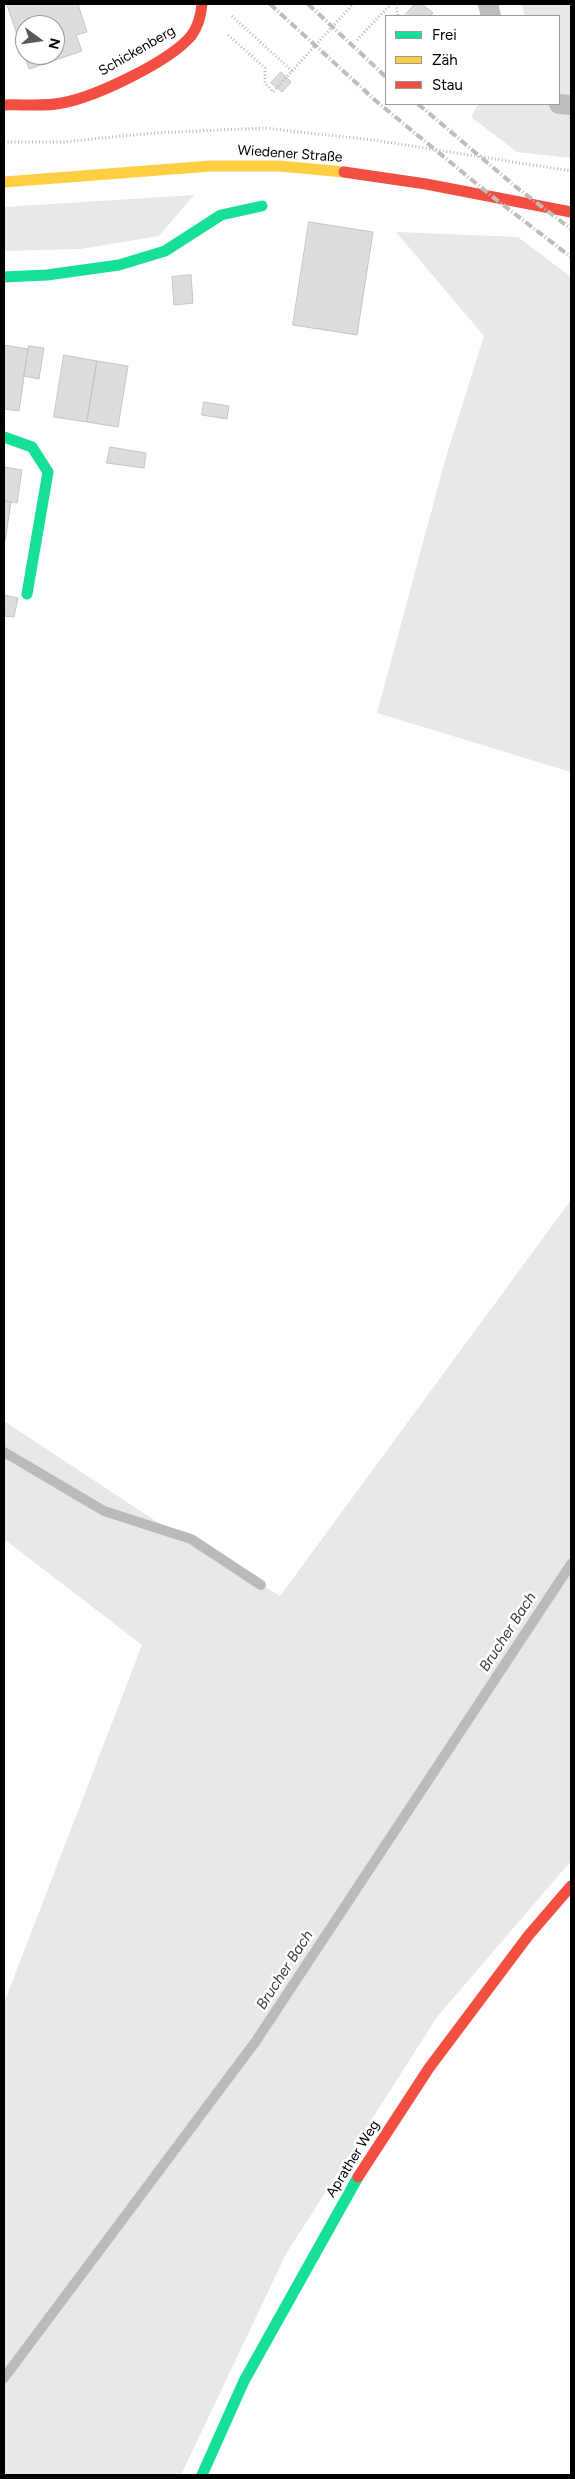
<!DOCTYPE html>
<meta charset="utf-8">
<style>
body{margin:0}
#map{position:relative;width:575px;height:2479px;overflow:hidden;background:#fff;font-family:Figtree,sans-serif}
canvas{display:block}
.frame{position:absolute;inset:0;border:5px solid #000;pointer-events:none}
.legend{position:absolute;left:385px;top:15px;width:175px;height:90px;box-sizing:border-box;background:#fff;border:1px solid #999;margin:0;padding:6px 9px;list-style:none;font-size:15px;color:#000}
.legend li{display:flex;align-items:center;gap:10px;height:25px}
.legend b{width:25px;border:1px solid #999}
.north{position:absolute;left:15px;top:15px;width:50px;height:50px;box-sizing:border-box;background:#fff;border:1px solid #999;border-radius:50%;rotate:104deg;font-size:14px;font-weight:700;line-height:20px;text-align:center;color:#000}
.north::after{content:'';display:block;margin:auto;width:18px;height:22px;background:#595959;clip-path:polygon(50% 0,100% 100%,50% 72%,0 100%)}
</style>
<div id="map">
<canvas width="575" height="2479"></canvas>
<div class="frame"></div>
<ul class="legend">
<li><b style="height:6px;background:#16e098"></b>Frei</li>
<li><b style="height:6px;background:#ffcf43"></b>Zäh</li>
<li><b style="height:6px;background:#f24e42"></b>Stau</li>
</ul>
<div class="north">N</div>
</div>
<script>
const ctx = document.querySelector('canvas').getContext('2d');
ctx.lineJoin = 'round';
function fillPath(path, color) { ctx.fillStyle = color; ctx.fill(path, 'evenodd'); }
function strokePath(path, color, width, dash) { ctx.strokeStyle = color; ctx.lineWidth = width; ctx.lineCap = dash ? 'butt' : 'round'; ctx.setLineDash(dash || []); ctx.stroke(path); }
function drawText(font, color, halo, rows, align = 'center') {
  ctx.font = font + ' Figtree,sans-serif'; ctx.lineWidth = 5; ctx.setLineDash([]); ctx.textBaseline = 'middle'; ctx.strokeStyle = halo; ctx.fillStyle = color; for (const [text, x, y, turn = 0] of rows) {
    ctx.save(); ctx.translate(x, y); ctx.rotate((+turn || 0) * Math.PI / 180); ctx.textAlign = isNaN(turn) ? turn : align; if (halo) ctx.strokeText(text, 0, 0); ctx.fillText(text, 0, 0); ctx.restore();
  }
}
fillPath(new Path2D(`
 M521 4H571V158L517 152 471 117 478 104H559V16H525Z
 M194 195 159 236 80 249 4 251V207Z
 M396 232 518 237 571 277V772L377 713 446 457 484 336Z
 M571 1200V1861L437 2017 286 2254 181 2475H4V2003L142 1645 4 1539V1421L183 1539 280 1596Z`), '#e8e8e8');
strokePath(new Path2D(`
 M4 1452 104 1511 191 1539 261 1585
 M4 2378 256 2041 571 1564`), '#bababa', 10);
const building = new Path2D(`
 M10 4H78L87 32 76 35 82 51 29 69 7 5ZM25 25H55V55H25Z
 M415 4H422L433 13 430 16H404Z
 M281 72 291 82 282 92 271 83Z
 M309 222 373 232 357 335 293 325Z
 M191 275 193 303 174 305 172 277Z
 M4 345 28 349 19 411 4 409Z
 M29 346 44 348 39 379 24 376Z
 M64 355 97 361 87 422 54 417Z
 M97 361 128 366 118 427 87 422Z
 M204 402 229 406 227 419 202 415Z
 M110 447 146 453 144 468 107 463Z
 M4 467 22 470 17 503 4 501Z
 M4 501 11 502 5 541H4Z
 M4 595 18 598 14 617 4 616Z`);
fillPath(building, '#dcdcdc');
strokePath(building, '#c4c4c4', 1);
strokePath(new Path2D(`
 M396 4 398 16
 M417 16 418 15
 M228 35 265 68V83L273 92 292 71 232 16
 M357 40 391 4
 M4 142H62L154 133 264 128 373 140 571 171`), '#b8b8b8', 3, [1, 2.5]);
strokePath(new Path2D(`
 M488 4 491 16
 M559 104 571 105`), '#bdbdbd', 20);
strokePath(new Path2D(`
 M4 277 47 275 119 265 165 251 221 215 262 206
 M4 437 32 447 48 472 27 594
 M202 2475 244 2381 358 2177`), '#16e098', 11);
strokePath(new Path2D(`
 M4 182 211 166H280L344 172`), '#ffcf43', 11);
strokePath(new Path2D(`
 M4 105C23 104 43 107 62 103 95 97 169 62 191 36 198 27 201 15 202 4
 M344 172 426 184 571 212
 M358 2177 429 2068 528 1936 571 1886`), '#f24e42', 11);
strokePath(new Path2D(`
 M270 4 376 101 489 194 571 257
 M308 4 386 77
 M418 104 516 187 571 229`), '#bdbdbd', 4, [8, 2.5, 1, 2.5]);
strokePath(new Path2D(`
 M292 71 353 4`), '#b8b8b8', 3, [1, 2.5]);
drawText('14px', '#000', '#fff', [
 ["Schickenberg",137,51,-30],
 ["Wiedener Straße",290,154,4],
 ["Aprather Weg",353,2159,-58]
]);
drawText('italic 15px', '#3e3e3e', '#fff', [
 ["Brucher Bach",508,1632,-57],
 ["Brucher Bach",285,1970,-57]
]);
</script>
